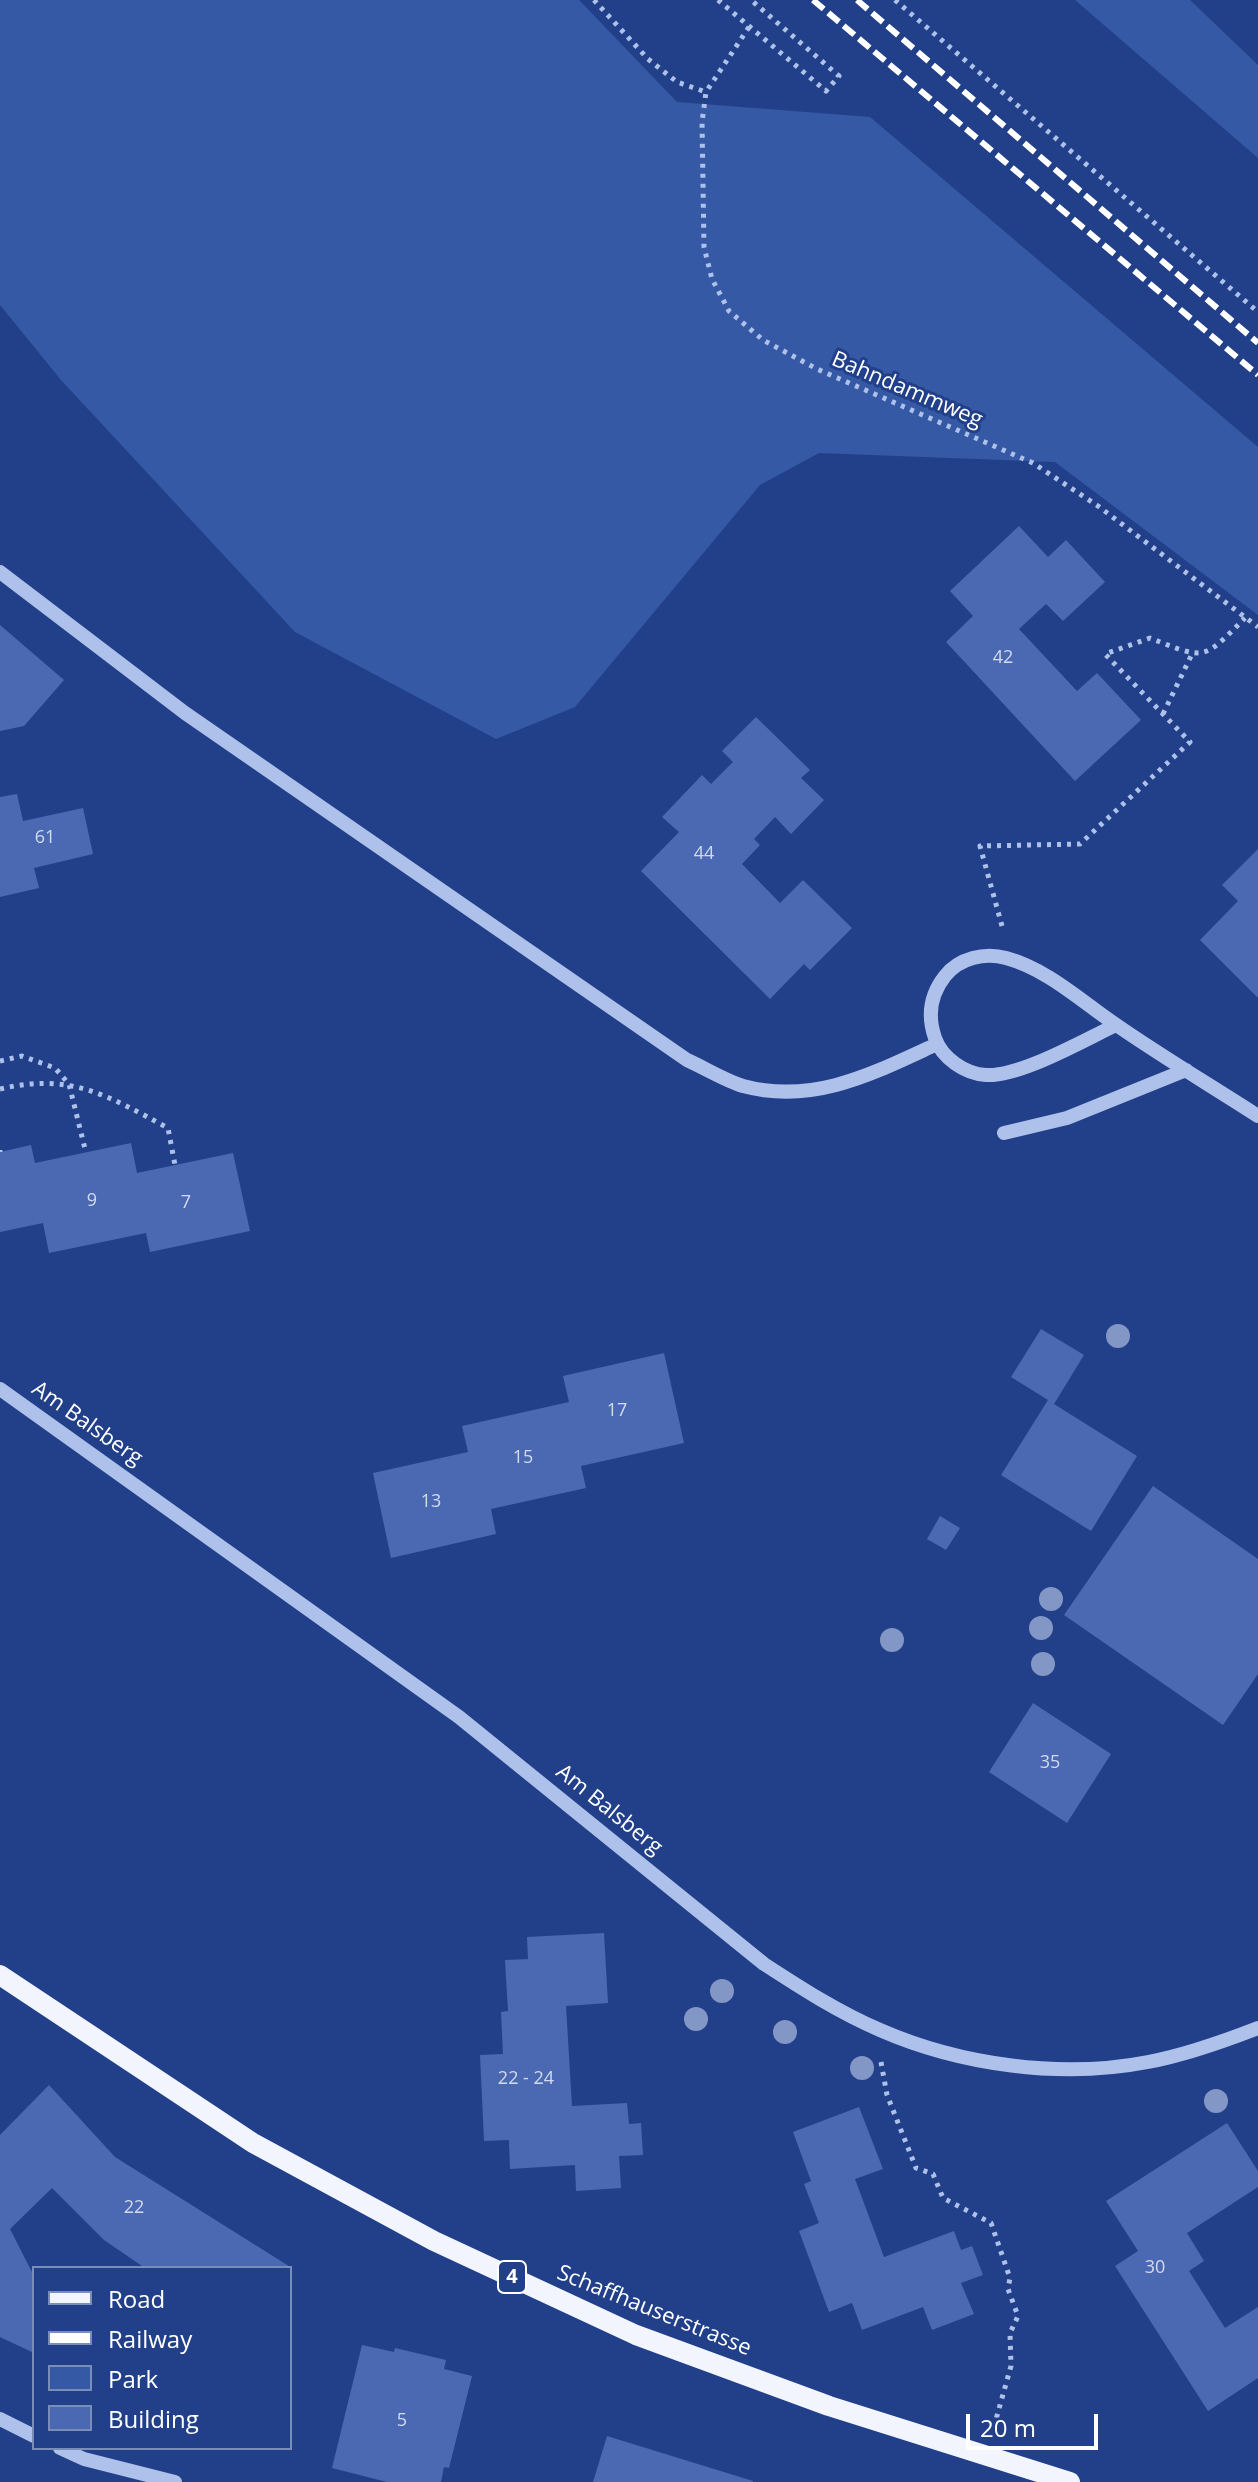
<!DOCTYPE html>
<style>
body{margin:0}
#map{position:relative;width:1258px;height:2482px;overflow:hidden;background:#224089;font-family:"Open Sans",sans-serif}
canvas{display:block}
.legend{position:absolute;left:32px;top:2266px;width:260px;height:184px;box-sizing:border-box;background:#224089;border:2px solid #7a8cb8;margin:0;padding:10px 14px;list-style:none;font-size:24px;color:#fff}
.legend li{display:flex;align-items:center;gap:16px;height:40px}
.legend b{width:40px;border:2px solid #7a8cb8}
.scale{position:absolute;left:966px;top:2414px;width:132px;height:36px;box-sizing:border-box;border:4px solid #fff;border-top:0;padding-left:10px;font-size:24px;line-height:28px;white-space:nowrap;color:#fff;-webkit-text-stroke:6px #224089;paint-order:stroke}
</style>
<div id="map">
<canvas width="1258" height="2482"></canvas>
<ul class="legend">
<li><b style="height:10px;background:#f2f5fe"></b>Road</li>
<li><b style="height:10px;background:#fff"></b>Railway</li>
<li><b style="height:22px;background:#3659a6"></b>Park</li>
<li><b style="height:22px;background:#4b69b2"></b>Building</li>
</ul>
<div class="scale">20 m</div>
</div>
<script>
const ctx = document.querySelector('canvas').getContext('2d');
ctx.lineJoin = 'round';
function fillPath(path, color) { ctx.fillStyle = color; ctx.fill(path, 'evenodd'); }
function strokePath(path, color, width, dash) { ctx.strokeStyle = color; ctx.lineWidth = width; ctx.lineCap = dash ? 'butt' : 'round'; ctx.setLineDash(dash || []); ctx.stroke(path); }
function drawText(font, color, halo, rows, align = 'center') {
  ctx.font = font + ' "Open Sans",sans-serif'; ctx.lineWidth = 6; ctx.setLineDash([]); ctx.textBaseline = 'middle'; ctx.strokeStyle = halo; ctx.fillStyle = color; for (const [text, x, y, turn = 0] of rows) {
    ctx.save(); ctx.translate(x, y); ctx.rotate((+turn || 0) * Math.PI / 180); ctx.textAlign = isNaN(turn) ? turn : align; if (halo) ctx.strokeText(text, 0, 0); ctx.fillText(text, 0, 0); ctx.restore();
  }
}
fillPath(new Path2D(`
 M0 0H579L677 102 870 117 1258 447V615L1055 462 819 453 760 485 575 707 496 739 295 632 61 380 0 305Z
 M1075 0H1190L1258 65V158Z`), '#3659a6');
fillPath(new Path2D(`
 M1019 526 1048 557 1066 540 1105 582 1063 621 1046 604 1019 629 1077 691 1097 673 1141 720 1075 781 946 642 973 616 950 591Z
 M0 625 64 680 24 726 0 731Z
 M756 717 810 770 801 778 824 800 791 834 775 817 754 839 760 845 742 864 780 903 803 880 852 928 810 970 804 964 770 999 641 871 679 832 662 817 702 775 711 784 733 762 722 751Z
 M17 794 23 821 83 808 93 854 34 868 39 888 0 897V797Z
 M1258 849V998L1200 940 1238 901 1222 885Z
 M131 1143 137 1173 233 1153 250 1231 150 1252 146 1233 49 1253 43 1223 0 1232V1152L31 1145 35 1163Z
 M1041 1329 1084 1355 1054 1404 1137 1456 1091 1531 1001 1475 1048 1400 1011 1377Z
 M664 1353 684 1443 581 1466 586 1488 491 1509 496 1534 391 1558 373 1473 468 1452 462 1426 569 1402 563 1376Z
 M1153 1486 1258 1559V1674L1223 1725 1064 1615Z
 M940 1516 960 1528 946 1550 927 1539Z
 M1033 1703 1111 1754 1067 1823 989 1772Z
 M604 1933 608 2003 566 2006 572 2106 627 2103 629 2124 641 2123 643 2155 619 2156 621 2188 576 2191 575 2165 510 2169 509 2140 484 2141 480 2055 503 2054 501 2012 508 2011 505 1960 528 1959 527 1937Z
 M49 2085 115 2157 292 2268H145L104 2240 52 2188 10 2229 34 2276V2353L0 2337V2135Z
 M859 2107 883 2169 855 2179 884 2257 954 2231 961 2250 972 2246 983 2275 961 2283 974 2314 932 2330 923 2307 862 2330 852 2303 829 2312 799 2231 819 2223 804 2184 811 2181 793 2132Z
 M1227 2123 1258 2171V2187L1187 2233 1204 2261 1189 2271 1225 2328 1258 2307V2378L1208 2411 1115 2266 1138 2251 1106 2201Z
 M362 2345 394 2352 395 2348 446 2360 444 2369 472 2376 449 2468 444 2467 441 2482H387L332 2468Z
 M607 2436 753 2481V2482H593Z`), '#4b69b2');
strokePath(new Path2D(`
 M594 0 648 59 677 82 706 92
 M718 0 826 91 839 76 751 0
 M895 0 1258 312
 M749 27 706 92 702 122 704 247 712 279 729 311 763 340 817 369 1033 463 1098 506 1258 627
 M1163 714 1192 654
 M1002 926 980 846 1080 844 1190 742 1105 654 1150 638C1206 660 1202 661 1245 618
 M0 1061 22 1056 55 1068 69 1084 86 1153
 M0 1089C71 1072 108 1096 168 1128L175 1165
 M0 1150V1152
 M881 2062 887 2095 916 2168 933 2174 943 2198 991 2223 1010 2278 1008 2289 1018 2316 1010 2333 1011 2366 995 2423`), '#aec1ea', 5, [4, 6]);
strokePath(new Path2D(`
 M0 572 185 713 687 1060C705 1068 724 1080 743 1086 814 1105 874 1073 937 1044
 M1116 1025C1084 1040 1020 1077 986 1075 965 1074 942 1058 935 1038 927 1015 930 995 945 976 959 958 985 952 1006 958 1047 969 1081 1001 1115 1024 1161 1056 1210 1085 1258 1116
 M1004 1133 1067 1118 1186 1070
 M0 1389 459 1717 764 1964C801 1988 838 2012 880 2030 960 2065 1061 2079 1148 2062 1186 2055 1222 2042 1258 2028
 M0 2419 34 2436
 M60 2448 84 2459 175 2482`), '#aec1ea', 14);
strokePath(new Path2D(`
 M0 1975 253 2143 434 2241 636 2335 829 2406 1070 2482`), '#f2f5fe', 20);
strokePath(new Path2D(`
 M813 0 1258 375
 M857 0 1258 343`), '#fff', 6, [14, 6]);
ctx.fillStyle = '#8397c6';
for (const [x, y] of [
 [1118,1336],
 [1051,1599],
 [1041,1628],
 [892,1640],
 [1043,1664],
 [722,1991],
 [696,2019],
 [785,2032],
 [862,2068],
 [1216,2101]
]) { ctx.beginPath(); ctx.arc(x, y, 12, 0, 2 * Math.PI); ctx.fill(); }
drawText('18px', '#d2daec', null, [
 ["42",1003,658],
 ["61",45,838],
 ["44",704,854],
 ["9",92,1201],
 ["7",186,1203],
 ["17",617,1411],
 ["15",523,1458],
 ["13",431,1502],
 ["35",1050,1763],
 ["22 - 24",526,2079],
 ["22",134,2208],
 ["30",1155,2268],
 ["5",402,2421]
]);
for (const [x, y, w] of [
 [512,2277,28]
]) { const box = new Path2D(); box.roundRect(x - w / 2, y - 16, w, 32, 6); ctx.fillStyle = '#224089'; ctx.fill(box); strokePath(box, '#fff', 2); }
drawText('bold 20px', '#fff', null, [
 ["4",512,2277]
]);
drawText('22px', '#fff', '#224089', [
 ["Bahndammweg",907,390,23],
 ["Am Balsberg",87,1424,35],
 ["Am Balsberg",609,1810,39],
 ["Schaffhauserstrasse",654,2311,22]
]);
</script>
